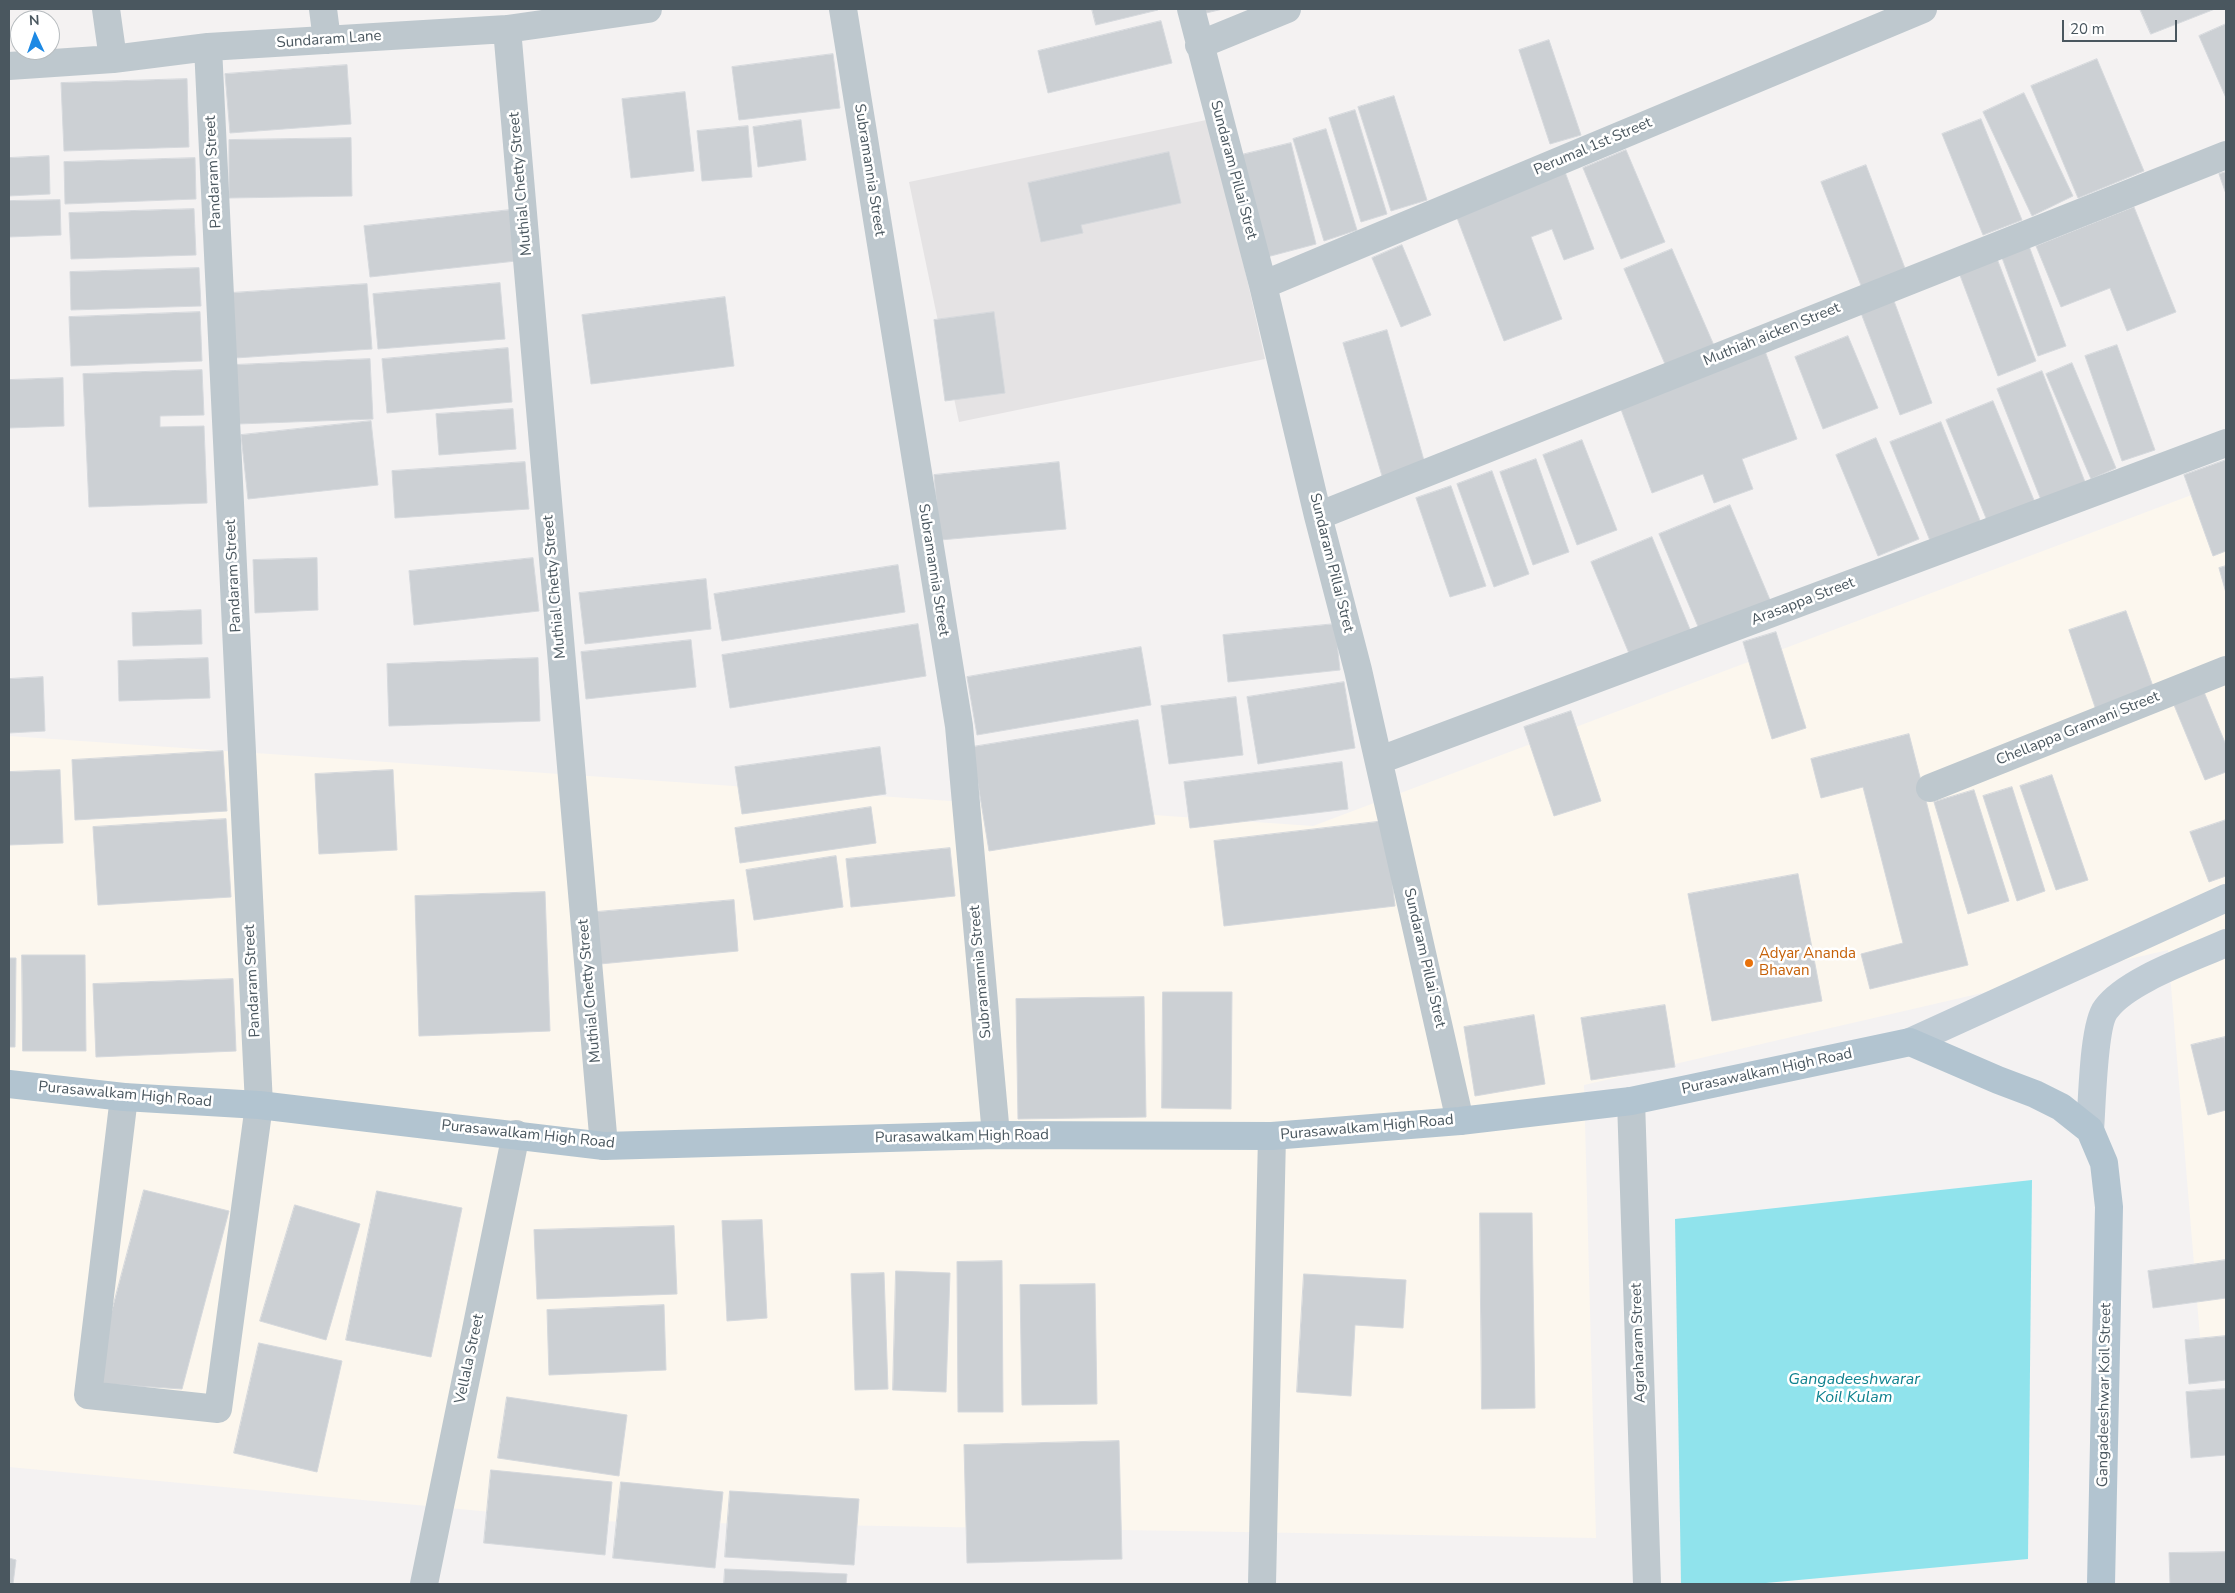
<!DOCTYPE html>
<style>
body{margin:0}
#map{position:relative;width:2235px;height:1593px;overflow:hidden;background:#f4f2f2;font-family:"Nunito Sans",sans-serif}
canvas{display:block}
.frame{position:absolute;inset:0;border:10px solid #4a575f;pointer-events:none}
.north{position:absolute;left:10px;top:10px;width:50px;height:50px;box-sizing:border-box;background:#fff;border:1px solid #b7bcbf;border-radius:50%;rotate:357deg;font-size:14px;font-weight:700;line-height:20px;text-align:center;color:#4a575f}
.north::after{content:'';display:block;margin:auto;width:18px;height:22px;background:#1d89e4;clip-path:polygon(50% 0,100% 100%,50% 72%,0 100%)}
.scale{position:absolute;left:2062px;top:20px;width:115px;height:22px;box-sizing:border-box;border:2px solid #4a575f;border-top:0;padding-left:6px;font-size:15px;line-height:18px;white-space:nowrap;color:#4a575f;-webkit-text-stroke:4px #fff;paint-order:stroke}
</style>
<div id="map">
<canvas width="2235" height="1593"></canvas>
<div class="frame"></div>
<div class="north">N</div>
<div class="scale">20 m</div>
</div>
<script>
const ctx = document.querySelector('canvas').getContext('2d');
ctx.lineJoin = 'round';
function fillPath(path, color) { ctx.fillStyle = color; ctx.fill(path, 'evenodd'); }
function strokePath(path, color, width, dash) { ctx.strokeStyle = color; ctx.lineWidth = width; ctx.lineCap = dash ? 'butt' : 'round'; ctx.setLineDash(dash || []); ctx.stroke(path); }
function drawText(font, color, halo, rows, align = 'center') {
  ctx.font = font + ' "Nunito Sans",sans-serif'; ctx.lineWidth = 5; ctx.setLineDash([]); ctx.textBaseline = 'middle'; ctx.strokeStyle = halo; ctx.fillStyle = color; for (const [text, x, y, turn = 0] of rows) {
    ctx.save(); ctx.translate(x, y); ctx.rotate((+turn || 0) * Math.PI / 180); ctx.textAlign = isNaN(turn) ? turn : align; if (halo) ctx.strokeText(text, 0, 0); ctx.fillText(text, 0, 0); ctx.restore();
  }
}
fillPath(new Path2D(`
 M2226 482V1340L2201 1349 2168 950 1584 1085 1596 1538 588 1521 9 1467V736L1313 826Z`), '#fcf7ee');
fillPath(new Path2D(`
 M1211 119 1265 359 959 422 909 182Z`), '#e5e3e4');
fillPath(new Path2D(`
 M2032 1180 2028 1559 1755 1584H1681L1675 1219Z`), '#90e3ec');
const building = new Path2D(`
 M1092 9H1157L1158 10 1096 25Z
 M1201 9H1223L1202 14Z
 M2140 9H2215L2151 34Z
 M1161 21 1172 63 1048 93 1038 51Z
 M2226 24V98L2199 36Z
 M1549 40 1581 135 1550 144 1519 50Z
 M833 54 840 108 739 120 732 67Z
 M2097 59 2144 171 2078 198 2031 86Z
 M347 65 351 124 230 133 225 74Z
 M187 79 189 147 64 151 61 83Z
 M685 92 694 171 631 178 622 99Z
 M2024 93 2073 196 2032 216 1983 112Z
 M1394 96 1427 200 1391 211 1358 107Z
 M1355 110 1387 214 1361 222 1329 118Z
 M1981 119 2022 220 1983 235 1942 134Z
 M801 120 806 160 758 167 753 127Z
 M748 126 752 177 702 181 697 131Z
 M1326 129 1357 230 1324 241 1293 139Z
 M351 138 352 196 229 198V140Z
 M1291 143 1316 244 1267 257 1241 155Z
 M1626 150 1665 242 1621 259 1583 168Z
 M1169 152 1181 203 1081 225 1083 233 1041 242 1028 183Z
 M49 156 50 194 9 196V158Z
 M195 158 196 199 65 204 64 162Z
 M1562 164 1594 249 1564 260 1552 229 1531 237 1562 319 1504 341 1454 210Z
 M1866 165 1906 271 1862 288 1821 182Z
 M2226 172V194L2219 174Z
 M60 200 61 235 9 237V201Z
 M2134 207 2176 312 2127 331 2110 288 2061 307 2036 246Z
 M194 209 196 255 71 259 69 213Z
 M510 210 516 261 370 277 364 226Z
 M1402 245 1431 315 1401 327 1372 258Z
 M2029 246 2066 346 2038 356 2001 255Z
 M1672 249 1716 350 1668 371 1624 269Z
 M1996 256 2036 361 1998 376 1958 270Z
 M199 268 201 306 71 310 70 272Z
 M500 283 505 339 378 349 373 294Z
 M367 284 372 349 235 358 231 293Z
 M725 297 734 366 591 384 582 315Z
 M1894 301 1932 403 1900 415 1861 313Z
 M200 312 202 361 71 366 69 317Z
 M994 312 1005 393 945 401 934 320Z
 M1387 330 1425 464 1382 476 1343 343Z
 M1848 336 1878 408 1823 429 1795 357Z
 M2117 345 2155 450 2122 461 2085 356Z
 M508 348 512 402 387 413 382 359Z
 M1765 351 1797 439 1742 459 1753 489 1714 503 1703 474 1652 493 1619 404Z
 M370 359 373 419 238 424 234 365Z
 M2072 363 2116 468 2091 479 2046 374Z
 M202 370 204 415 160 416V427L204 426 207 503 89 507 83 374Z
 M2042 371 2085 482 2041 500 1997 389Z
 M63 378 64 426 9 428V380Z
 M1993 401 2036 505 1988 523 1946 420Z
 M513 409 516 449 439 455 436 414Z
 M371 421 378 485 248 499 241 435Z
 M1941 422 1983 528 1933 548 1890 442Z
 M1876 438 1919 539 1878 556 1836 455Z
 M1582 440 1617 530 1577 545 1543 455Z
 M1536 459 1569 552 1533 565 1500 472Z
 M2226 460V551L2213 556 2184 475Z
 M525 462 529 509 395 518 392 471Z
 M1059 462 1066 529 940 540 934 475Z
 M1492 471 1529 574 1494 587 1457 484Z
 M1451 486 1486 586 1450 597 1416 498Z
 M1730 505 1773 607 1702 636 1659 534Z
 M1652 537 1694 639 1633 663 1591 562Z
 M317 558 318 610 255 613 253 560Z
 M533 558 539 611 414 625 409 571Z
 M898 565 905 612 722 641 714 594Z
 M2226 566V593L2219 568Z
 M706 579 711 629 585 644 579 593Z
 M201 610 202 644 133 646 132 613Z
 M2126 611 2155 692 2097 713 2069 630Z
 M918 624 926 676 730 708 722 655Z
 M1335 624 1340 670 1228 682 1223 635Z
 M1776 632 1806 728 1772 739 1743 642Z
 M691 640 696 687 586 699 581 652Z
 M1141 647 1151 705 977 735 967 677Z
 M208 658 210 698 119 701 118 661Z
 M538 658 540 721 389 726 387 664Z
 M43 677 45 731 9 733V679Z
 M1344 682 1355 748 1258 764 1247 697Z
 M2204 692 2226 745V772L2205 780 2174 705Z
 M1236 697 1243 755 1169 764 1161 706Z
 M1571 711 1601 801 1554 816 1524 727Z
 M1138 720 1155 824 989 851 972 747Z
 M1909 734 1968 965 1870 989 1861 954 1903 943 1863 787 1821 798 1811 759Z
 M880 747 886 794 742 814 735 767Z
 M223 751 227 811 75 820 72 760Z
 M1342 762 1348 809 1190 828 1184 782Z
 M60 770 63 843 9 845V772Z
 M393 770 397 850 319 854 315 774Z
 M2052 775 2088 880 2056 890 2020 786Z
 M2012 787 2045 891 2017 901 1983 796Z
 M1974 790 2009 901 1968 914 1934 802Z
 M871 807 876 843 740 863 735 828Z
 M226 819 231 897 98 905 93 827Z
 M2226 820V876L2209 882 2190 832Z
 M1385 821 1395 906 1224 926 1214 841Z
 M950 848 955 896 851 907 846 859Z
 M836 856 843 907 754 920 746 870Z
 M1798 874 1822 1001 1712 1021 1688 894Z
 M545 892 550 1031 419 1036 415 896Z
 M734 900 738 951 589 965 585 913Z
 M22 955H85L86 1051H23Z
 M9 958H16L15 1047H9Z
 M233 979 236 1051 96 1057 93 984Z
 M1163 992H1232L1231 1109 1162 1108Z
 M1144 997 1146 1117 1018 1119 1016 999Z
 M1665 1005 1675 1067 1591 1080 1581 1018Z
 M1534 1015 1545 1084 1475 1096 1464 1027Z
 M2225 1037 2226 1110 2208 1115 2191 1045Z
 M144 1190 229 1211 182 1389 93 1383Z
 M377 1191 462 1208 431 1357 346 1340Z
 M295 1205 360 1224 326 1340 260 1321Z
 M1480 1213H1532L1535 1408 1482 1409Z
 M762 1220 767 1318 727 1321 722 1221Z
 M674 1226 677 1294 537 1299 534 1230Z
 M2226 1260V1298L2153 1308 2148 1271Z
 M1002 1261 1003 1412H958L957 1262Z
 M896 1271 950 1273 946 1392 893 1390Z
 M884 1273 888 1389 855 1390 851 1274Z
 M1304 1274 1406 1280 1403 1328 1355 1325 1351 1396 1297 1392Z
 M1095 1284 1097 1404 1022 1405 1020 1285Z
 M664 1305 666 1370 549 1375 547 1310Z
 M2226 1336V1380L2189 1384 2185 1340Z
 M259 1343 342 1361 317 1472 234 1453Z
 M2226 1389V1455L2191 1458 2186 1392Z
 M507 1397 627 1415 619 1476 498 1458Z
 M1119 1441 1122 1559 967 1563 964 1445Z
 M491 1470 612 1482 605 1555 484 1543Z
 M621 1482 723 1492 715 1568 613 1558Z
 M730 1491 859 1499 854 1565 725 1557Z
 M2226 1552V1584H2170L2169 1553Z
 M9 1558 16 1560 13 1584H9Z
 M725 1569 847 1574 846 1584H724Z`);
fillPath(building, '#ccd0d4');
strokePath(building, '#d6d9dd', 1);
strokePath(new Path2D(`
 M106 9 113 59
 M323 9 327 40
 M843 9 959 726 996 1135
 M1191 9 1263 285 1318 516 1358 670 1460 1121
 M507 29 604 1146
 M1199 45 1287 9
 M9 66 113 59 208 47 507 29 648 9
 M1263 285 1923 9
 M1318 516 2226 155
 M1380 760 2226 443
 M1930 788 2226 670
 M124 1097 88 1395 218 1409 259 1105 208 47
 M1631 1101 1647 1584
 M424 1584 516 1134
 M1262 1584 1272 1136`), '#bec8ce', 28);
strokePath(new Path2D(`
 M1910 1042 2226 898
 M2090 1130C2092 1107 2093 1025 2106 1009 2127 980 2193 958 2226 943`), '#c0ccd5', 28);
strokePath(new Path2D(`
 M9 1084 124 1097 259 1105 604 1146 996 1135 1272 1136 1460 1121 1631 1101 1910 1042 1998 1080 2035 1094 2061 1107 2090 1130 2104 1163 2109 1207 2101 1584`), '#b2c4d0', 28);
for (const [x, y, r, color] of [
 [1749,963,5,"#e8710a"]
]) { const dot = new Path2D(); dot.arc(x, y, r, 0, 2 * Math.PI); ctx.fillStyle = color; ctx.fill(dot); strokePath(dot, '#fff', 2); }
drawText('15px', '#4a575f', '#fff', [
 ["Sundaram Lane",329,40,-4],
 ["Perumal 1st Street",1593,147,-23],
 ["Subramannia Street",869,170,81],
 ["Sundaram Pillai Stret",1233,170,75],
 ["Pandaram Street",214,172,-93],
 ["Muthial Chetty Street",521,184,-95],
 ["Muthiah aicken Street",1772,335,-22],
 ["Sundaram Pillai Stret",1331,563,76],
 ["Subramannia Street",933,570,81],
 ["Pandaram Street",234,576,-93],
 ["Muthial Chetty Street",555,587,-95],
 ["Arasappa Street",1803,602,-21],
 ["Chellappa Gramani Street",2078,729,-22],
 ["Sundaram Pillai Stret",1424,958,77],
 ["Subramannia Street",981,972,-95],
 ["Pandaram Street",253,981,-93],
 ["Muthial Chetty Street",590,991,-95],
 ["Purasawalkam High Road",1767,1072,-12],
 ["Purasawalkam High Road",125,1095,5],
 ["Purasawalkam High Road",1367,1128,-5],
 ["Purasawalkam High Road",528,1135,6],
 ["Purasawalkam High Road",962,1137,-1],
 ["Agraharam Street",1639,1343,-92],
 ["Vellala Street",470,1359,-78],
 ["Gangadeeshwar Koil Street",2105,1395,-89]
]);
drawText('15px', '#c56008', '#fff', [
 ["Adyar Ananda",1759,954],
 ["Bhavan",1759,971]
], 'left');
drawText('italic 16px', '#0f828f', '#fff', [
 ["Gangadeeshwarar",1854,1380],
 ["Koil Kulam",1854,1398]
]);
</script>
